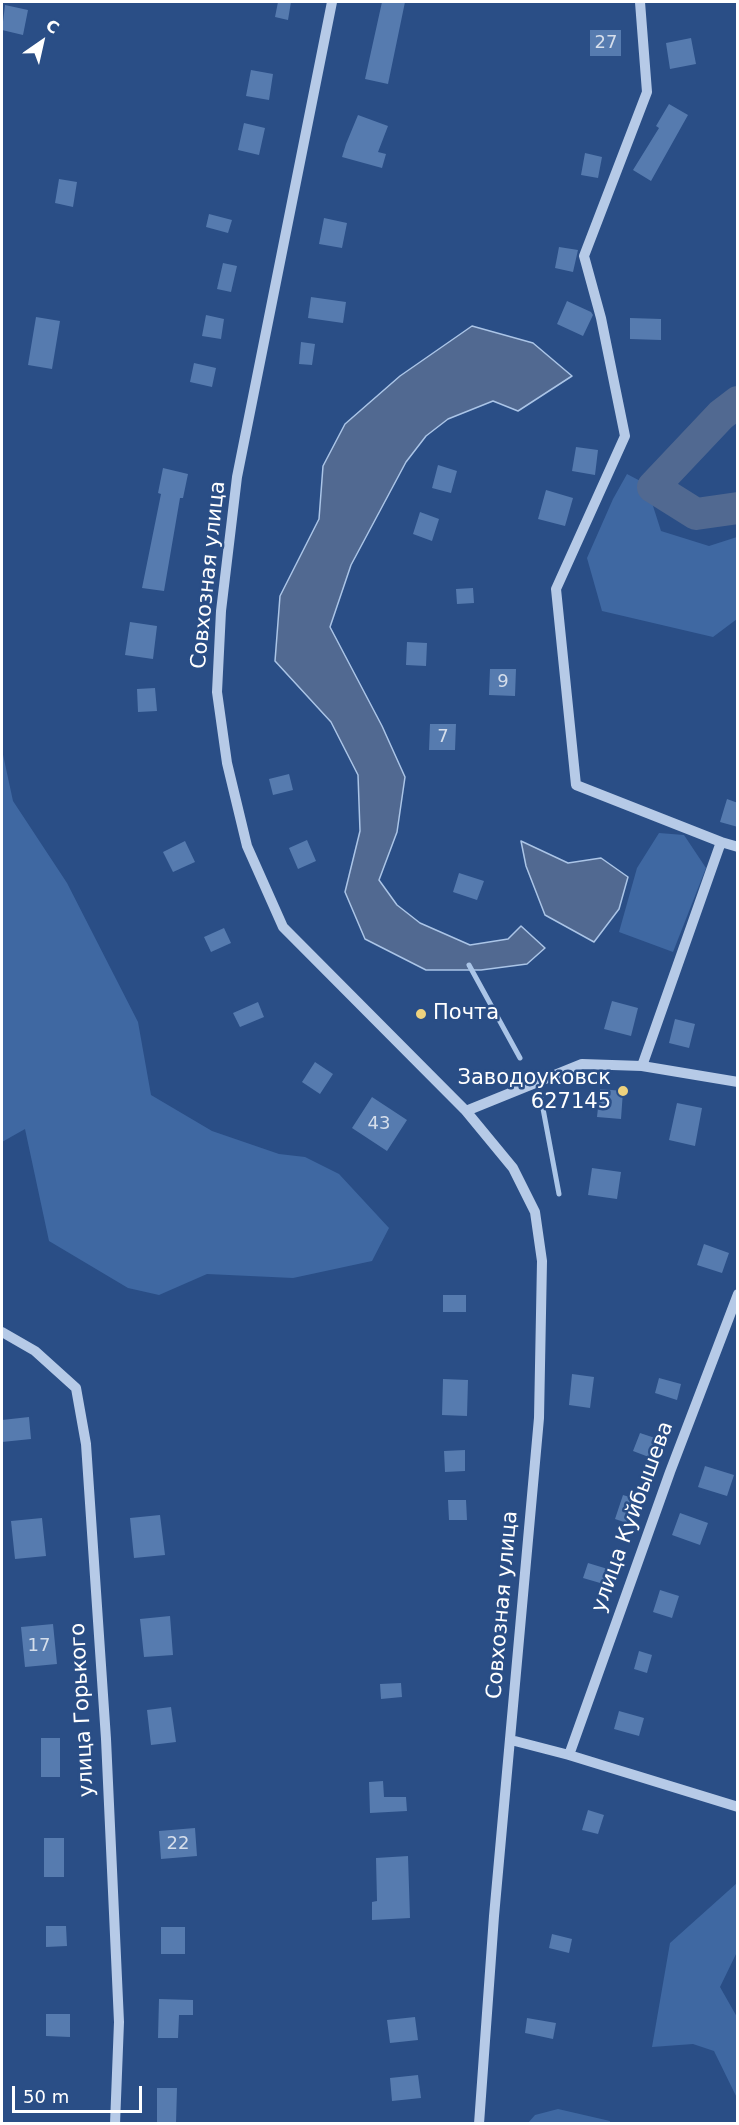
<!DOCTYPE html>
<meta charset="utf-8">
<style>
body{margin:0}
#map{position:relative;width:739px;height:2125px;overflow:hidden;background:#2a4e86;font-family:"DejaVu Sans",sans-serif}
canvas{display:block}
.frame{position:absolute;inset:0;border:3px solid #fff;pointer-events:none}
.north{position:absolute;left:12px;top:12px;width:60px;height:60px;-webkit-text-stroke:4px #2a4e86;paint-order:stroke;rotate:34deg;font-size:16px;font-weight:700;line-height:24px;text-align:center;color:#fff}
.north::after{content:'';display:block;margin:auto;width:21px;height:27px;background:#fff;clip-path:polygon(50% 0,100% 100%,50% 72%,0 100%)}
.scale{position:absolute;left:12px;top:2086px;width:130px;height:27px;box-sizing:border-box;border:3px solid #fff;border-top:0;padding-left:8px;font-size:18px;line-height:21px;white-space:nowrap;color:#fff;-webkit-text-stroke:4px #2a4e86;paint-order:stroke}
</style>
<div id="map">
<canvas width="739" height="2125"></canvas>
<div class="frame"></div>
<div class="north">С</div>
<div class="scale">50 m</div>
</div>
<script>
const ctx = document.querySelector('canvas').getContext('2d');
ctx.lineJoin = 'round';
function fillPath(path, color) { ctx.fillStyle = color; ctx.fill(path, 'evenodd'); }
function strokePath(path, color, width, dash) { ctx.strokeStyle = color; ctx.lineWidth = width; ctx.lineCap = dash ? 'butt' : 'round'; ctx.setLineDash(dash || []); ctx.stroke(path); }
function drawText(font, color, halo, rows, align = 'center') {
  ctx.font = font + ' "DejaVu Sans",sans-serif'; ctx.lineWidth = 5; ctx.setLineDash([]); ctx.textBaseline = 'middle'; ctx.strokeStyle = halo; ctx.fillStyle = color; for (const [text, x, y, turn = 0] of rows) {
    ctx.save(); ctx.translate(x, y); ctx.rotate((+turn || 0) * Math.PI / 180); ctx.textAlign = isNaN(turn) ? turn : align; if (halo) ctx.strokeText(text, 0, 0); ctx.fillText(text, 0, 0); ctx.restore();
  }
}
fillPath(new Path2D(`
 M627 474 646 484 661 531 709 546 737 537V619L713 637 602 611 587 558 613 499Z
 M2 750 13 801 67 883 138 1022 151 1095 212 1131 279 1154 305 1157 339 1174 389 1228 372 1261 293 1278 207 1274 159 1295 128 1288 49 1241 25 1129 2 1142Z
 M659 833 684 835 706 868 673 952 619 932 637 868Z
 M737 1883V1952L720 1987 737 2017V2098L714 2051 693 2044 652 2047 670 1943Z
 M558 2109 610 2121V2123H528L535 2115Z`), '#3f68a2');
const water = new Path2D(`
 M472 326 533 343 572 376 518 411 493 401 448 419 426 436 406 462 351 565 330 627 382 726 405 777 397 832 379 880 397 905 420 923 470 945 508 939 521 926 545 948 527 964 481 970H426L365 939 345 892 360 831 358 775 331 722 275 661 280 596 319 519 323 466 345 424 400 376Z
 M521 841 568 863 601 858 628 877 619 909 594 942 545 915 526 866Z`);
fillPath(water, '#516991');
strokePath(water, '#abc5e7', 1.5);
strokePath(new Path2D(`
 M469 965 520 1058
 M541 1098 559 1194`), '#abc5e7', 5);
strokePath(new Path2D(`
 M738 402 721 415 653 487 696 514 738 508`), '#516991', 32);
fillPath(new Path2D(`
 M278 2H291L288 20 275 17Z
 M382 2H405L388 84 365 79Z
 M5 5 28 10 23 35 2 30Z
 M590 30H621V56H590Z
 M691 38 696 64 670 69 666 43Z
 M251 70 273 74 269 100 246 96Z
 M669 104 688 115 651 181 633 170 659 128 656 126Z
 M358 115 388 126 378 152 386 154 382 168 342 157 346 144Z
 M244 123 265 128 259 155 238 150Z
 M585 153 602 157 598 178 581 175Z
 M59 179 77 182 73 207 55 203Z
 M209 214 232 220 228 233 206 227Z
 M324 218 347 223 342 248 319 244Z
 M559 247 578 250 573 272 555 268Z
 M223 263 237 266 231 292 217 289Z
 M311 297 346 302 343 323 308 318Z
 M567 301 591 312 593 315 583 336 557 324Z
 M206 315 224 319 221 339 202 336Z
 M36 317 60 321 52 369 28 365Z
 M630 318 661 319V340L630 339Z
 M301 342 315 344 312 365 299 364Z
 M194 363 216 368 212 387 190 382Z
 M576 447 598 450 595 475 572 471Z
 M438 465 457 471 451 493 432 488Z
 M163 468 188 474 183 498H180L164 591 142 588 161 494 158 493Z
 M546 490 573 498 565 526 538 519Z
 M420 512 439 519 432 541 413 534Z
 M473 588 474 603 457 604 456 589Z
 M130 622 157 626 153 659 125 655Z
 M407 642 427 643 426 666 406 665Z
 M490 669H516L515 696 489 695Z
 M155 688 157 711 138 712 137 689Z
 M430 724H456L455 750H429Z
 M289 774 293 790 273 795 269 779Z
 M727 799 738 803V827L720 822Z
 M307 840 316 861 298 869 289 848Z
 M185 841 195 862 173 872 163 852Z
 M459 873 484 881 477 900 453 892Z
 M224 928 231 943 211 952 204 937Z
 M612 1001 638 1008 631 1036 604 1029Z
 M258 1002 264 1017 240 1027 233 1013Z
 M675 1019 695 1024 689 1048 669 1043Z
 M315 1062 333 1074 320 1094 302 1082Z
 M600 1089 623 1091 621 1119 597 1117Z
 M372 1097 407 1120 387 1151 352 1128Z
 M677 1103 702 1108 695 1146 669 1140Z
 M592 1168 621 1172 617 1199 588 1195Z
 M704 1244 729 1253 722 1273 697 1265Z
 M443 1295H466V1312H443Z
 M572 1374 594 1377 590 1408 569 1405Z
 M659 1378 681 1384 677 1400 655 1393Z
 M443 1379 468 1380 467 1416 442 1415Z
 M29 1417 31 1439 2 1442V1420Z
 M640 1433 661 1440 654 1459 633 1451Z
 M465 1450V1471L445 1472 444 1451Z
 M705 1466 734 1475 727 1496 698 1487Z
 M623 1495 639 1500 630 1524 615 1519Z
 M448 1500H466L467 1520H449Z
 M680 1513 708 1523 700 1545 672 1535Z
 M160 1515 165 1555 134 1558 130 1518Z
 M42 1518 46 1556 15 1559 11 1521Z
 M588 1563 611 1570 607 1585 583 1578Z
 M660 1590 679 1596 672 1618 653 1612Z
 M170 1616 173 1655 144 1657 140 1619Z
 M53 1624 57 1664 25 1667 21 1627Z
 M639 1651 652 1655 647 1673 634 1669Z
 M401 1683 402 1697 381 1699 380 1684Z
 M171 1707 176 1742 151 1745 147 1710Z
 M619 1711 644 1718 639 1736 614 1729Z
 M41 1738H60V1777H41Z
 M383 1781 384 1797H406L407 1811 370 1813 369 1782Z
 M588 1810 604 1815 598 1834 582 1830Z
 M195 1828 197 1856 161 1859 159 1831Z
 M44 1838H64V1877H44Z
 M408 1856 410 1918 372 1920V1902L377 1901 376 1858Z
 M46 1926H66L67 1946 46 1947Z
 M161 1927H185V1954H161Z
 M552 1934 572 1939 569 1953 549 1948Z
 M159 1999 193 2000V2015H179L178 2038H158Z
 M46 2014H70V2037L46 2036Z
 M415 2017 418 2040 390 2043 387 2020Z
 M527 2018 556 2023 553 2039 525 2033Z
 M418 2075 421 2098 392 2101 390 2078Z
 M157 2088H177L176 2124H157Z`), '#567baf');
strokePath(new Path2D(`
 M332 2 237 477 221 611 217 692 227 763 247 846 283 927 466 1111 513 1168 535 1212 542 1261 539 1418 494 1916 479 2124
 M640 2 647 92 584 256 601 318 625 436 556 589 576 785 721 842
 M642 1066 721 842 738 847
 M466 1111 582 1064 642 1066 738 1082
 M2 1332 35 1351 76 1388 86 1444 106 1739 119 2022 115 2124
 M511 1740 569 1755 738 1807
 M569 1755 670 1472 738 1294`), '#b6cae7', 10);
for (const [x, y, r, color] of [
 [421,1014,6,"#eed27e"],
 [623,1091,6,"#eed27e"]
]) { const dot = new Path2D(); dot.arc(x, y, r, 0, 2 * Math.PI); ctx.fillStyle = color; ctx.fill(dot); strokePath(dot, '#2a4e86', 2); }
drawText('18px', '#d5deeb', null, [
 ["27",606,43],
 ["9",503,682],
 ["7",443,737],
 ["43",379,1124],
 ["17",39,1646],
 ["22",178,1844]
]);
drawText('21px', '#fff', '#2a4e86', [
 ["Совхозная улица",209,575,-84],
 ["улица Куйбышева",633,1517,-70],
 ["Совхозная улица",503,1605,-85],
 ["улица Горького",83,1710,-93]
]);
drawText('21px', '#fff', '#2a4e86', [
 ["Почта",433,1014],
 ["Заводоуковск",611,1079,"right"],
 ["627145",611,1103,"right"]
], 'left');
</script>
